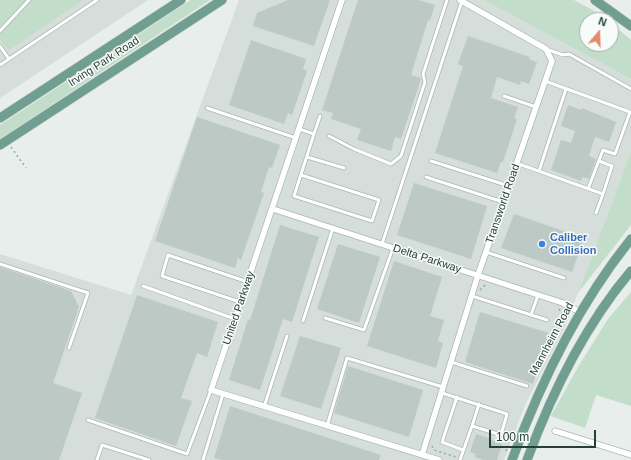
<!DOCTYPE html>
<style>
body{margin:0}
#map{position:relative;width:631px;height:460px;overflow:hidden;background:#e7eeeb;font-family:Arial,sans-serif}
canvas{display:block}
.north{position:absolute;left:579px;top:12px;width:40px;height:40px;box-sizing:border-box;background:#f7fbf9;border:1px solid #a4b0ac;border-radius:50%;rotate:19deg;font-size:11px;font-weight:700;line-height:16px;text-align:center;color:#273f38}
.north::after{content:'';display:block;margin:auto;width:14px;height:18px;background:#e5896e;clip-path:polygon(50% 0,100% 100%,50% 72%,0 100%)}
.scale{position:absolute;left:489px;top:430px;width:107px;height:18px;box-sizing:border-box;border:2px solid #273f38;border-top:0;padding-left:5px;font-size:12px;line-height:14px;white-space:nowrap;color:#273f38;-webkit-text-stroke:3px #f7fbf9;paint-order:stroke}
</style>
<div id="map">
<canvas width="631" height="460"></canvas>
<div class="north">N</div>
<div class="scale">100 m</div>
</div>
<script>
const ctx = document.querySelector('canvas').getContext('2d');
ctx.lineJoin = 'round';
function fillPath(path, color) { ctx.fillStyle = color; ctx.fill(path, 'evenodd'); }
function strokePath(path, color, width, dash) { ctx.strokeStyle = color; ctx.lineWidth = width; ctx.lineCap = dash ? 'butt' : 'round'; ctx.setLineDash(dash || []); ctx.stroke(path); }
function drawText(font, color, halo, rows, align = 'center') {
  ctx.font = font + ' Arial,sans-serif'; ctx.lineWidth = 3; ctx.setLineDash([]); ctx.textBaseline = 'middle'; ctx.strokeStyle = halo; ctx.fillStyle = color; for (const [text, x, y, turn = 0] of rows) {
    ctx.save(); ctx.translate(x, y); ctx.rotate((+turn || 0) * Math.PI / 180); ctx.textAlign = isNaN(turn) ? turn : align; if (halo) ctx.strokeText(text, 0, 0); ctx.fillText(text, 0, 0); ctx.restore();
  }
}
fillPath(new Path2D(`
 M0 0H148L0 98Z
 M239 0H484L631 79V152L565 327 526 403 504 460H0V254L131 295Z`), '#d5deda');
fillPath(new Path2D(`
 M0 0H83L9 50 0 40Z
 M191 0H210L0 139V125Z
 M484 0H574L600 14 607 20H587V44H611V23L631 40V79Z
 M631 152V225L578 293Z
 M631 292V406L596 395 585 428 551 416 578 367 608 319Z`), '#c2ddc9');
fillPath(new Path2D(`
 M288 0H330L314 46 253 26 257 13Z
 M358 0H418L435 5 430 21 428 20 411 75 421 78 419 85 401 139 395 137 391 151 357 140 361 129 331 119 333 113 322 110Z
 M468 36 530 57 529 59 537 62 529 84 521 81 520 85 497 77 491 98 518 107 514 118 517 119 503 162H501L497 173 435 153 463 66 458 64Z
 M251 40 306 59 303 69 307 71 292 115 288 113 284 124 229 105Z
 M568 105 581 110 582 108 616 122 609 142 595 137 589 156 596 159 589 179 582 177 581 181 551 170 561 140 571 143 575 131 561 126Z
 M197 117 280 145 272 168 269 167 261 192 264 193 241 260 238 258 235 268 155 241Z
 M414 183 487 206 471 259 397 235Z
 M514 214 584 238 572 272 501 248Z
 M280 225 319 237 292 322 283 319 260 390 229 380 248 319 250 320Z
 M338 244 380 257 359 323 317 309Z
 M394 261 442 277 430 316 444 320 438 341 443 343 436 368 367 346Z
 M0 267 71 291 79 307 53 383 82 393 59 460H0Z
 M137 295 218 322 207 357 197 353 181 398 192 401 176 446 95 418Z
 M480 312 549 333 533 384 465 362Z
 M300 336 341 348 321 409 280 396Z
 M348 366 423 390 409 437 334 413Z
 M230 406 381 455 379 460H221L214 458Z
 M476 434 492 439 491 440 502 444 497 460H483L475 457 476 454 470 452Z`), '#bcc9c4');
const service = new Path2D(`
 M0 31 29 0
 M0 46 9 59
 M546 49 563 55 569 54 631 89
 M0 65 97 0
 M545 81 630 112 615 154 603 150 588 189
 M504 96 536 107
 M207 108 296 138
 M299 129 314 134 294 196 372 221 379 200 301 175
 M314 134 320 116
 M329 136 354 149 391 164 401 156 425 82 423 74 447 0
 M307 157 344 168
 M431 161 509 186
 M599 161 612 166 603 194
 M516 163 603 194 596 213
 M539 171 566 89
 M426 177 503 202
 M382 244 462 1
 M486 252 564 278
 M0 264 88 293 69 348
 M143 286 235 319
 M472 296 547 320
 M240 302 162 276 168 255 248 282
 M531 315 538 295
 M325 318 364 330 393 248
 M303 321 333 228
 M451 362 527 386
 M442 393 507 414 501 435 472 426 460 460
 M457 397 442 442 463 450
 M264 407 287 336
 M88 420 187 454 211 390
 M327 426 347 358 443 387
 M472 426 479 404
 M97 460 102 445 149 460
 M203 460 223 394`);
const minor = new Path2D(`
 M342 0 211 390 439 460
 M273 209 563 303 580 312
 M555 431 631 455
 M422 455 478 275 552 61 546 49 460 0`);
const primary = new Path2D(`
 M595 0 631 26
 M0 118 181 0
 M0 145 222 0
 M512 460C541 381 578 305 631 239
 M527 460C551 395 586 324 631 271`);
strokePath(service, '#aab6b2', 4.5);
strokePath(minor, '#aab6b2', 7);
strokePath(primary, '#c3c9c7', 10);
strokePath(new Path2D(`
 M11 147 26 168
 M480 290 484 286 487 285
 M559 309 563 315
 M432 446 434 450 456 457
 M506 451 508 446`), '#8aafa2', 1.5, [2, 3]);
strokePath(service, '#fff', 3);
strokePath(minor, '#fff', 5.5);
strokePath(primary, '#709f92', 9);
for (const [x, y, r, color] of [
 [542,244,4,"#3f7fe0"]
]) { const dot = new Path2D(); dot.arc(x, y, r, 0, 2 * Math.PI); ctx.fillStyle = color; ctx.fill(dot); strokePath(dot, '#f7fbf9', 1.5); }
drawText('11px', '#273f38', '#f7fbf9', [
 ["Irving Park Road",104,62,-33],
 ["Transworld Road",503,204,-71],
 ["Delta Parkway",427,259,18],
 ["United Parkway",239,308,-71],
 ["Mannheim Road",552,339,-62]
]);
drawText('bold 11px', '#366cbe', '#f7fbf9', [
 ["Caliber",550,238],
 ["Collision",550,251]
], 'left');
</script>
